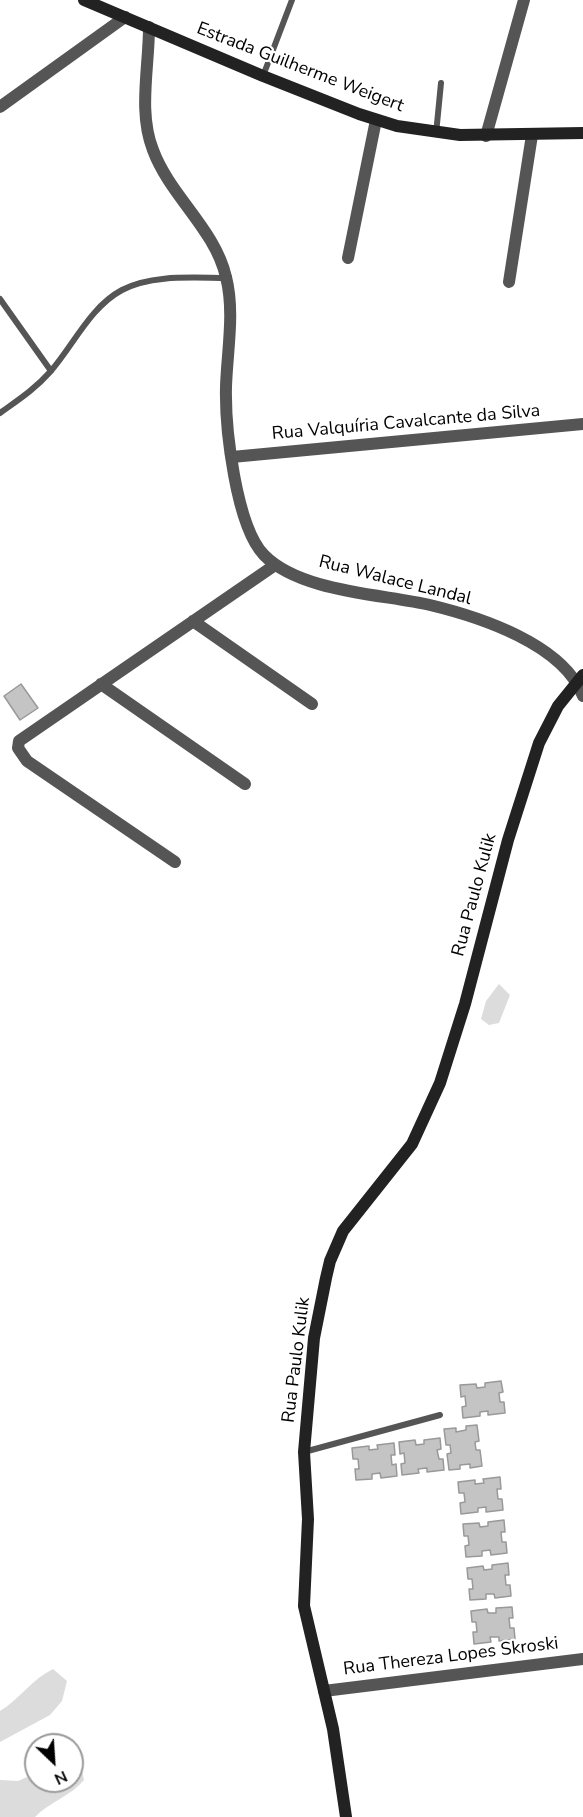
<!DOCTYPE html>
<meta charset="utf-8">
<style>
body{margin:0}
#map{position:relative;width:583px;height:1817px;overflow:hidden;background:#fff;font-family:"Nunito Sans",sans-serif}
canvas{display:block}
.north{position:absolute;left:24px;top:1733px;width:60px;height:60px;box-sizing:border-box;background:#fff;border:2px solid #999;border-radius:50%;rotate:155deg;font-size:16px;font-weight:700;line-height:24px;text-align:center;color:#000}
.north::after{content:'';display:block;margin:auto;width:21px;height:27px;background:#000;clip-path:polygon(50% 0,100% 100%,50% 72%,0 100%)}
</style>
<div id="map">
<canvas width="583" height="1817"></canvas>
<div class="north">N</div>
</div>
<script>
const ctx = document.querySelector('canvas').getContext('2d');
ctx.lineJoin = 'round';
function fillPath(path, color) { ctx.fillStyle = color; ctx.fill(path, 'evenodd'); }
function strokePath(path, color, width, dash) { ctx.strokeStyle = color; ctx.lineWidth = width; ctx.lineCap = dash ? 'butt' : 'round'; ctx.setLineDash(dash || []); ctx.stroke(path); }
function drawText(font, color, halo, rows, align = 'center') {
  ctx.font = font + ' "Nunito Sans",sans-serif'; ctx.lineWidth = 4.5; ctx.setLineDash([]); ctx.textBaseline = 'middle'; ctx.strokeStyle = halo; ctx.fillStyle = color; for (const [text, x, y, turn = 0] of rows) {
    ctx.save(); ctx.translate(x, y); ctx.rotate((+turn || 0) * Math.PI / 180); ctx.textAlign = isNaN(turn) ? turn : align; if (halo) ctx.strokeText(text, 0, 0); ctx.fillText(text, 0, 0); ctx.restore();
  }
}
fillPath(new Path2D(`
 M499 984 510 995 499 1023 489 1025 481 1019 486 1001Z
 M53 1669 67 1681 62 1701 50 1715 0 1742V1711C20 1699 32 1679 53 1669Z
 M72 1762H80L84 1780C71 1796 49 1802 35 1817H0V1780L18 1781 36 1773V1781H72Z`), '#dcdcdc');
const building = new Path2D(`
 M21 684 38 708 20 720 4 696Z
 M501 1381 503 1392 499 1393 500 1402H504L505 1413 488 1415V1411L480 1412V1416L463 1418 462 1407 466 1406 465 1396 461 1397 460 1385 476 1384 477 1388 485 1387V1383Z
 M477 1425 479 1441 475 1442 476 1450H480L482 1466 470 1468V1464L460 1465V1469L449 1470 447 1454 451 1453 450 1445H446L444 1429 456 1428V1432L466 1430V1426Z
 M440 1438 441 1449 437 1450 439 1459H443L444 1470 427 1472V1468L418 1469 419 1473 402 1475 401 1464 405 1463 404 1453 400 1454 399 1442 415 1440 416 1445 424 1444V1440Z
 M394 1443 395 1455H391L392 1465 396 1464 397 1476 381 1478 380 1473 372 1474V1479L356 1480 355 1469H359L358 1459H353L352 1448 369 1446V1450L378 1449 377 1445Z
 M500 1477 501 1489H497L498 1499H502L503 1510 486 1512V1507L478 1508V1512L461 1514 460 1503 465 1502 464 1493H459L458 1482 475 1480V1484L484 1483 483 1479Z
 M504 1520 505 1532H501L502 1542H506L507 1553 491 1555 490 1550 482 1551V1556L466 1557 465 1546 469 1545 468 1536H464L463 1524 479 1523 480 1527 488 1526V1522Z
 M508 1563 509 1575H505L506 1585H510L511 1596 495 1598 494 1594H486V1599L470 1600 469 1589H473L472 1579H468L467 1568 483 1566 484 1570 492 1569V1565Z
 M512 1607 513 1618H509L510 1628H514L515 1639 499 1641V1637H490L491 1642 474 1644 473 1632H477L476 1622H472L471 1611 487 1609 488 1613H496V1608Z`);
fillPath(building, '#c4c4c4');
strokePath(building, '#999', 1.5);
strokePath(new Path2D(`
 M263 76 292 0
 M436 134 441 83
 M0 299 51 371
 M0 413C18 400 35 389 50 372 73 346 90 307 122 290 152 274 194 278 227 278
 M304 1452 440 1415`), '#555', 6);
strokePath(new Path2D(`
 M149 27C149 68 138 112 153 150 170 196 215 229 226 277 235 312 227 352 226 387 225 428 236 526 264 555 300 592 382 594 430 605 480 617 563 644 583 696
 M0 107 125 17
 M486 136 524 0
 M348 258 376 120
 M509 282 532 135
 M232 457 583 424
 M193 621 312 704
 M101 684 245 784
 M175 862 27 761 18 748 19 741 275 565
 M324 1691 583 1659`), '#555', 12);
strokePath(new Path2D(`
 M84 0 263 76 359 114 397 126 460 135 583 133
 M346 1817 333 1729 304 1606 308 1519 304 1452 314 1338 326 1278 330 1261 343 1231 412 1144 440 1083 465 1004 508 840 539 743 558 706 583 675`), '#222', 12);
drawText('18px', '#000', '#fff', [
 ["Estrada Guilherme Weigert",300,68,21],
 ["Rua Valquíria Cavalcante da Silva",406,423,-5],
 ["Rua Walace Landal",395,581,14],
 ["Rua Paulo Kulik",475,895,-75],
 ["Rua Paulo Kulik",297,1360,-83],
 ["Rua Thereza Lopes Skroski",451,1657,-7]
]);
</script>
